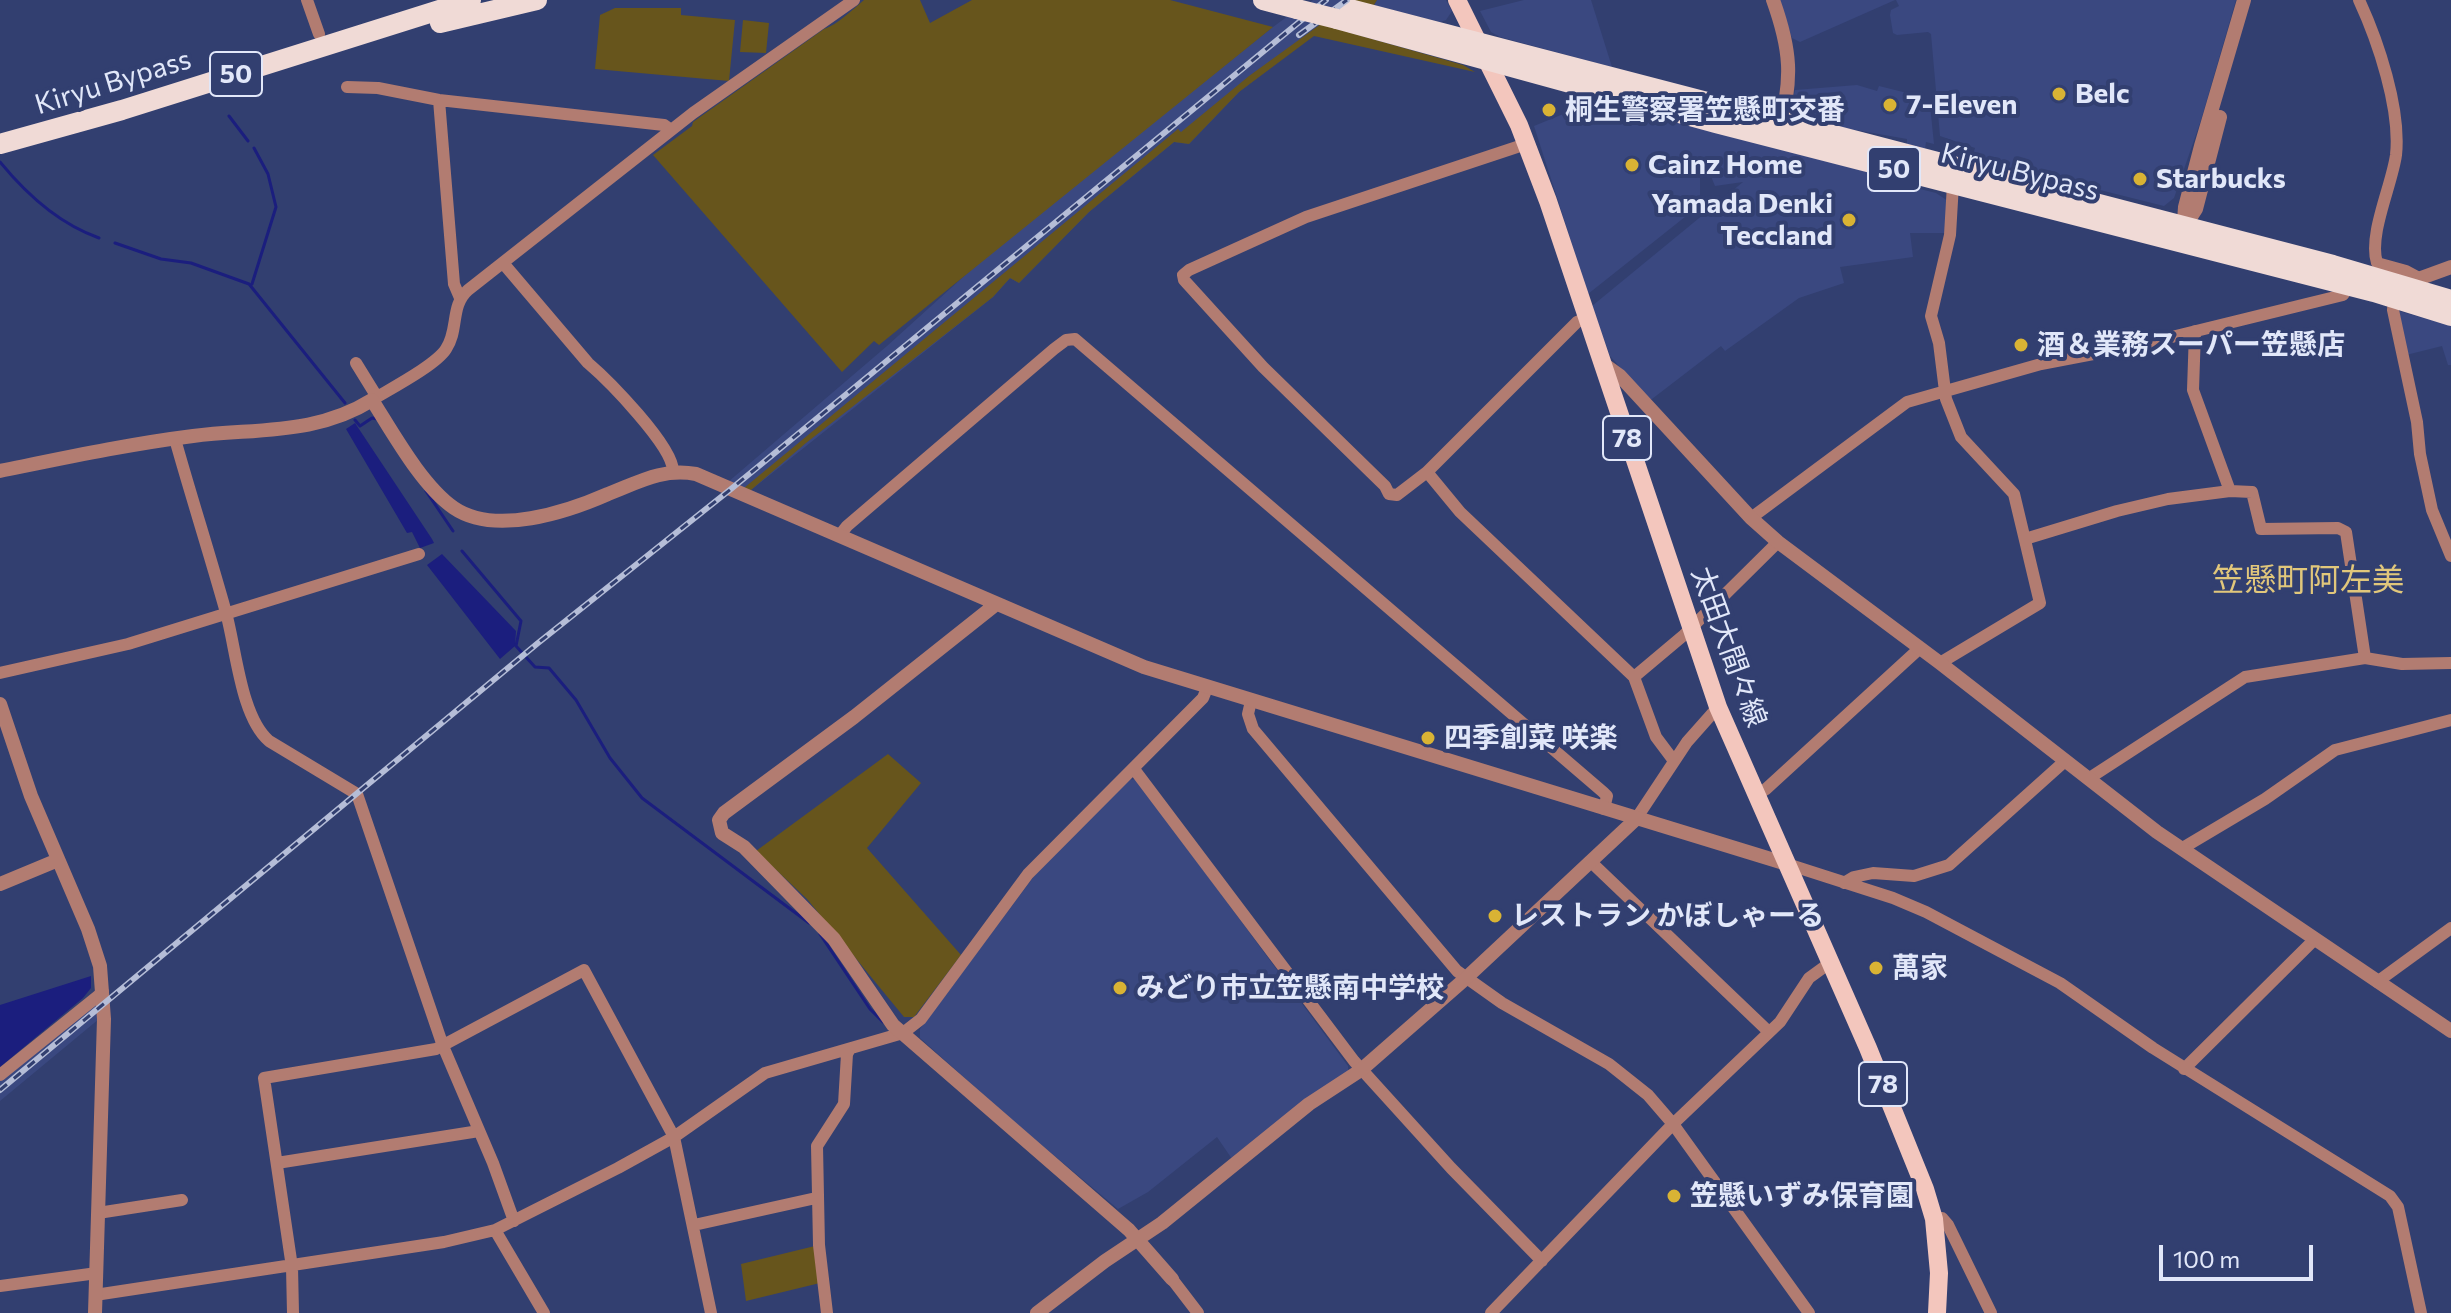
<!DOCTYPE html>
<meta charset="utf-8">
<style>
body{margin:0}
#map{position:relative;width:2451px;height:1313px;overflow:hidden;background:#323f70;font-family:Commissioner,sans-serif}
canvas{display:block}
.scale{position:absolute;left:2159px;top:1245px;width:154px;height:36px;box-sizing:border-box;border:4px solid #e1e7f9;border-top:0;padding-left:10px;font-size:24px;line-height:28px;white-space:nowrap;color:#e1e7f9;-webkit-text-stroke:6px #323f70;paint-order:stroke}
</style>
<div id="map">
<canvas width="2451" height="1313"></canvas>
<div class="scale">100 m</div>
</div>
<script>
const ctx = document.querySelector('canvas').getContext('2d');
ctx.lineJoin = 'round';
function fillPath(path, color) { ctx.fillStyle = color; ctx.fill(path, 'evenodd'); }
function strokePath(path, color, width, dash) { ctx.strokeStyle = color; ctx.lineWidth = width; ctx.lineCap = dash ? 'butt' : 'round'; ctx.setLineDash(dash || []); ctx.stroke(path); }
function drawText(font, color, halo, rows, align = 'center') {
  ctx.font = font + ' Commissioner,"Noto Sans JP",sans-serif'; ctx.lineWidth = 8; ctx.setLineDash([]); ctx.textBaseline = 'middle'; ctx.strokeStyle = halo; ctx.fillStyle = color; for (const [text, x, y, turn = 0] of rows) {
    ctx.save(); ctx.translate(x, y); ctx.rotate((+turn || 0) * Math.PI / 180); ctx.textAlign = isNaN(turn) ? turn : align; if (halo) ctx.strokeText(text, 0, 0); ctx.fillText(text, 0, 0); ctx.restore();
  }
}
fillPath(new Path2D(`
 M1313 0H1358L1239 92 1189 144 1174 142 1089 212 1019 283 1010 278 993 297 751 490 728 482 887 346 1003 241 1273 27 1288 16 1292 17Z
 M1377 0H1446L1452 11 1446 20 1440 22 1374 5Z
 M1524 0H1591L1612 67 1500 37 1491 32 1480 11Z
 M1779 0H1895L1800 42 1792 38Z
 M1896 0H2236L2201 120 2174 198 2164 206 1972 158 1975 148 1940 136 1931 34 1928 32 1897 35 1893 33 1890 15 1891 10 1899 6Z
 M1857 85 1877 91 1879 86 1915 95V101L1930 105 1934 144 1926 142 1925 149 1907 144V139L1839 127 1840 124 1813 118 1815 110 1797 104 1793 99 1795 90Z
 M1595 101 1880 175 1904 185 1936 193 1948 201 1947 233H1910L1913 257 1840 267 1844 283 1799 298 1725 351 1721 346 1652 399H1648L1610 356 1592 306 1743 182 1715 186 1710 174 1700 178V205L1588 294 1534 126Z
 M2399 311 2451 326V365H2448L2442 346 2406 355Z
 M1136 779 1348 1066V1071L1232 1159 1217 1137 1148 1192 1118 1209 1014 1122 920 1038V1029L1038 871 1128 780Z
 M98 1000 99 1019 0 1101V1080Z`), '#3a4880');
fillPath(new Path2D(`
 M864 0H920L930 23 972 0H1170L1273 27 879 345 874 341 842 372 653 155 692 126 693 122 824 29C837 25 852 10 864 0Z
 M1354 0H1377L1374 5 1327 26 1463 65 1475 72 1314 36 1239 92 1189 144 1174 142 1089 212 1019 283 1010 278 993 297 806 443 751 490 744 488 1178 129 1181 132 1249 76Z
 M615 8H681V15L735 20 729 81 595 69 600 15Z
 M743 20 769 23 766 53 740 52Z
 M888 754 921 783 867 848 961 955 914 1017H904L807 899 756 851Z
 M819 1245 820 1283 746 1301 741 1264Z`), '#67551c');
fillPath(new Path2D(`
 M355 423 432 539 434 543 420 548 412 532 407 533 346 429Z
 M442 554 516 631 515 646 500 659 427 565Z
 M91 976V988L83 998 0 1067V1005Z`), '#1b1e7e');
strokePath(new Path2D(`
 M229 116 248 141
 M0 162C27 195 59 224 99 238
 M115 243 161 259 191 263 249 284 345 403
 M252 284 276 207 268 174 254 148
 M355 420 360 426 372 418 377 419
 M426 491 453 531
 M462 551 521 621 516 646 535 667 549 668 576 700 610 758 642 798 809 923
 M820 934 870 1009 883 1022`), '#1b1e7e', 3);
strokePath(new Path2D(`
 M307 0 319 34
 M2359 0C2378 41 2401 109 2396 155 2392 185 2368 235 2377 263L2406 271 2419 278
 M347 87 378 88 439 100 664 125 671 130
 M439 100 454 284 460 298
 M1526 144 1306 217 1189 270 1183 275 1184 280 1263 367 1385 486 1389 494 1397 495 1427 472 1577 322 1586 318
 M503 263 588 363C608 380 673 446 673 471
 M2394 298 2393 310 2417 422 2420 454 2432 510 2451 556
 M2195 331 2193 390 2230 491
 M356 363 377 397
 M372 400C390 389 436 365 446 349 459 330 450 306 468 290L693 113 854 0
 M175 439C191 496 209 552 225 609 236 646 240 716 269 741L357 794 443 1046 493 1163 514 1221
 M1427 472 1460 512 1634 677 1684 635 1778 542
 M1751 518 1907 402 2041 364 2135 346 2343 295 2349 286
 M840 535 847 526 1054 349 1066 340 1075 339 1603 792 1607 796 1604 809
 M2025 539 2117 511 2168 499 2230 491 2252 492 2261 529 2338 528 2346 532 2365 658
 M1940 663 2040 603 2014 494 1961 437 1946 399 1939 343 1931 316 1950 235 1953 184
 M0 673 128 644 419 554
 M1634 677 1656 737 1674 761
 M1251 701 1248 714 1253 729 1457 971 1502 1003 1609 1064 1648 1095 1673 1124 1809 1313
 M1134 769 1354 1061 1451 1168 1542 1261
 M2088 779 2245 677 2365 658 2402 664 2451 663
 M1756 795 1766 789 1920 648
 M1636 819 1687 742 1718 707
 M2181 849 2265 799 2335 750 2451 720
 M1591 862 1769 1032
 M1787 864 1893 898 1926 912 2060 983 2153 1048 2390 1196 2398 1207 2421 1313
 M1844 883 1854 877 1873 873 1914 876 1949 865 2065 761
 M2377 982 2451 928
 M2184 1069 2314 940
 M0 1075 103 992
 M277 1163 479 1131
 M98 1213 182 1200
 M1934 1219 1942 1218 1948 1225 1991 1313
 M694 1225 816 1198
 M495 1230 544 1313
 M1172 1279 1198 1313
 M0 1286 97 1273
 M95 1295 444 1242 495 1230 618 1168 674 1137 765 1073 903 1033 921 1019 1028 874 1203 698 1207 688
 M293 1313 292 1267 264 1078 436 1049 584 970 674 1137 711 1313
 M827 1313 819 1245 817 1146 844 1104 847 1054 850 1049
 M1491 1313 1673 1124 1780 1022 1809 978 1831 962`), '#b27c71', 12);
strokePath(new Path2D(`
 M1773 0C1791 50 1793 79 1779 130
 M2185 226 2196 209 2220 117
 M2183 235 2185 207 2201 146 2244 0
 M2402 288 2410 282 2451 267
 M1602 363 1620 376 1751 518 1778 542 1940 663 2157 832 2451 1031
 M0 471C64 458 129 444 193 436 257 428 316 435 372 400 393 433 422 486 454 508 495 536 567 512 608 494 639 482 662 468 696 474L1144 667 1787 864
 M995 605 854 717 724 813 719 820 722 833 744 847 834 939 893 1025 1129 1230 1172 1279
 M0 704 31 796 88 929 100 966 104 1019 95 1313
 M0 884 58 860
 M1037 1313 1105 1261 1162 1223 1309 1104 1361 1070 1465 979 1636 819`), '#b27c71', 14);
strokePath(new Path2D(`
 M1457 0 1519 125 1548 201 1718 707 1868 1048 1925 1189 1934 1219 1939 1273 1937 1313`), '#f3c6bd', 18);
strokePath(new Path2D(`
 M1263 0 1297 9
 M1350 9 2333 265 2451 300
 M1337 19 1716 123 2374 292 2451 316
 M440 23 537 0
 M0 144 122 110 471 0`), '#f0dad6', 20);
const rail = new Path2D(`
 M1299 35 1347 0
 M0 1090 538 643 731 489 1326 0`);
strokePath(rail, '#b5bdd7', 6);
strokePath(rail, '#323f70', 3, [9]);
strokePath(new Path2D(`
 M1297 9 1337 19`), '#f0dad6', 20);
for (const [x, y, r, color] of [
 [2059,94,8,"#d9b334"],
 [1890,105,8,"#d9b334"],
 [1549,110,8,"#d9b334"],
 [1632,165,8,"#d9b334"],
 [2140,179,8,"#d9b334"],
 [1849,220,8,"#d9b334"],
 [2021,345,8,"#d9b334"],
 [1428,738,8,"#d9b334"],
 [1495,916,8,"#d9b334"],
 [1876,968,8,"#d9b334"],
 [1120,988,8,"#d9b334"],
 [1674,1196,8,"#d9b334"]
]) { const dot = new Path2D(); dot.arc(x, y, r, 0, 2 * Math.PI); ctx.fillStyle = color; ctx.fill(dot); strokePath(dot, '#323f70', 3); }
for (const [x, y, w] of [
 [236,74,52],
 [1894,169,52],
 [1627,438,48],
 [1883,1084,48]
]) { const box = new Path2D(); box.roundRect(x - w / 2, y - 22, w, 44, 6); ctx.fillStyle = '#323f70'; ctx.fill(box); strokePath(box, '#e1e7f9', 2); }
drawText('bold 26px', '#e1e7f9', null, [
 ["50",236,74],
 ["50",1894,169],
 ["78",1627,438],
 ["78",1883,1084]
]);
drawText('28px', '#e1e7f9', '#323f70', [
 ["Kiryu Bypass",113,82,-17],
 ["Kiryu Bypass",2020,172,14],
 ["太田大間々線",1729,647,70]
]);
drawText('bold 28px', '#e1e7f9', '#323f70', [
 ["Belc",2075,94],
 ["7-Eleven",1906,105],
 ["桐生警察署笠懸町交番",1565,110],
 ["Cainz Home",1648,165],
 ["Starbucks",2156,179],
 ["Yamada Denki",1833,204,"right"],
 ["Teccland",1833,236,"right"],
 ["酒＆業務スーパー笠懸店",2037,345],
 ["四季創菜 咲楽",1444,738],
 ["レストラン かぼしゃーる",1511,916],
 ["萬家",1892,968],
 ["みどり市立笠懸南中学校",1136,988],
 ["笠懸いずみ保育園",1690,1196]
], 'left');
drawText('32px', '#e1c77b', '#323f70', [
 ["笠懸町阿左美",2308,580]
]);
</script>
